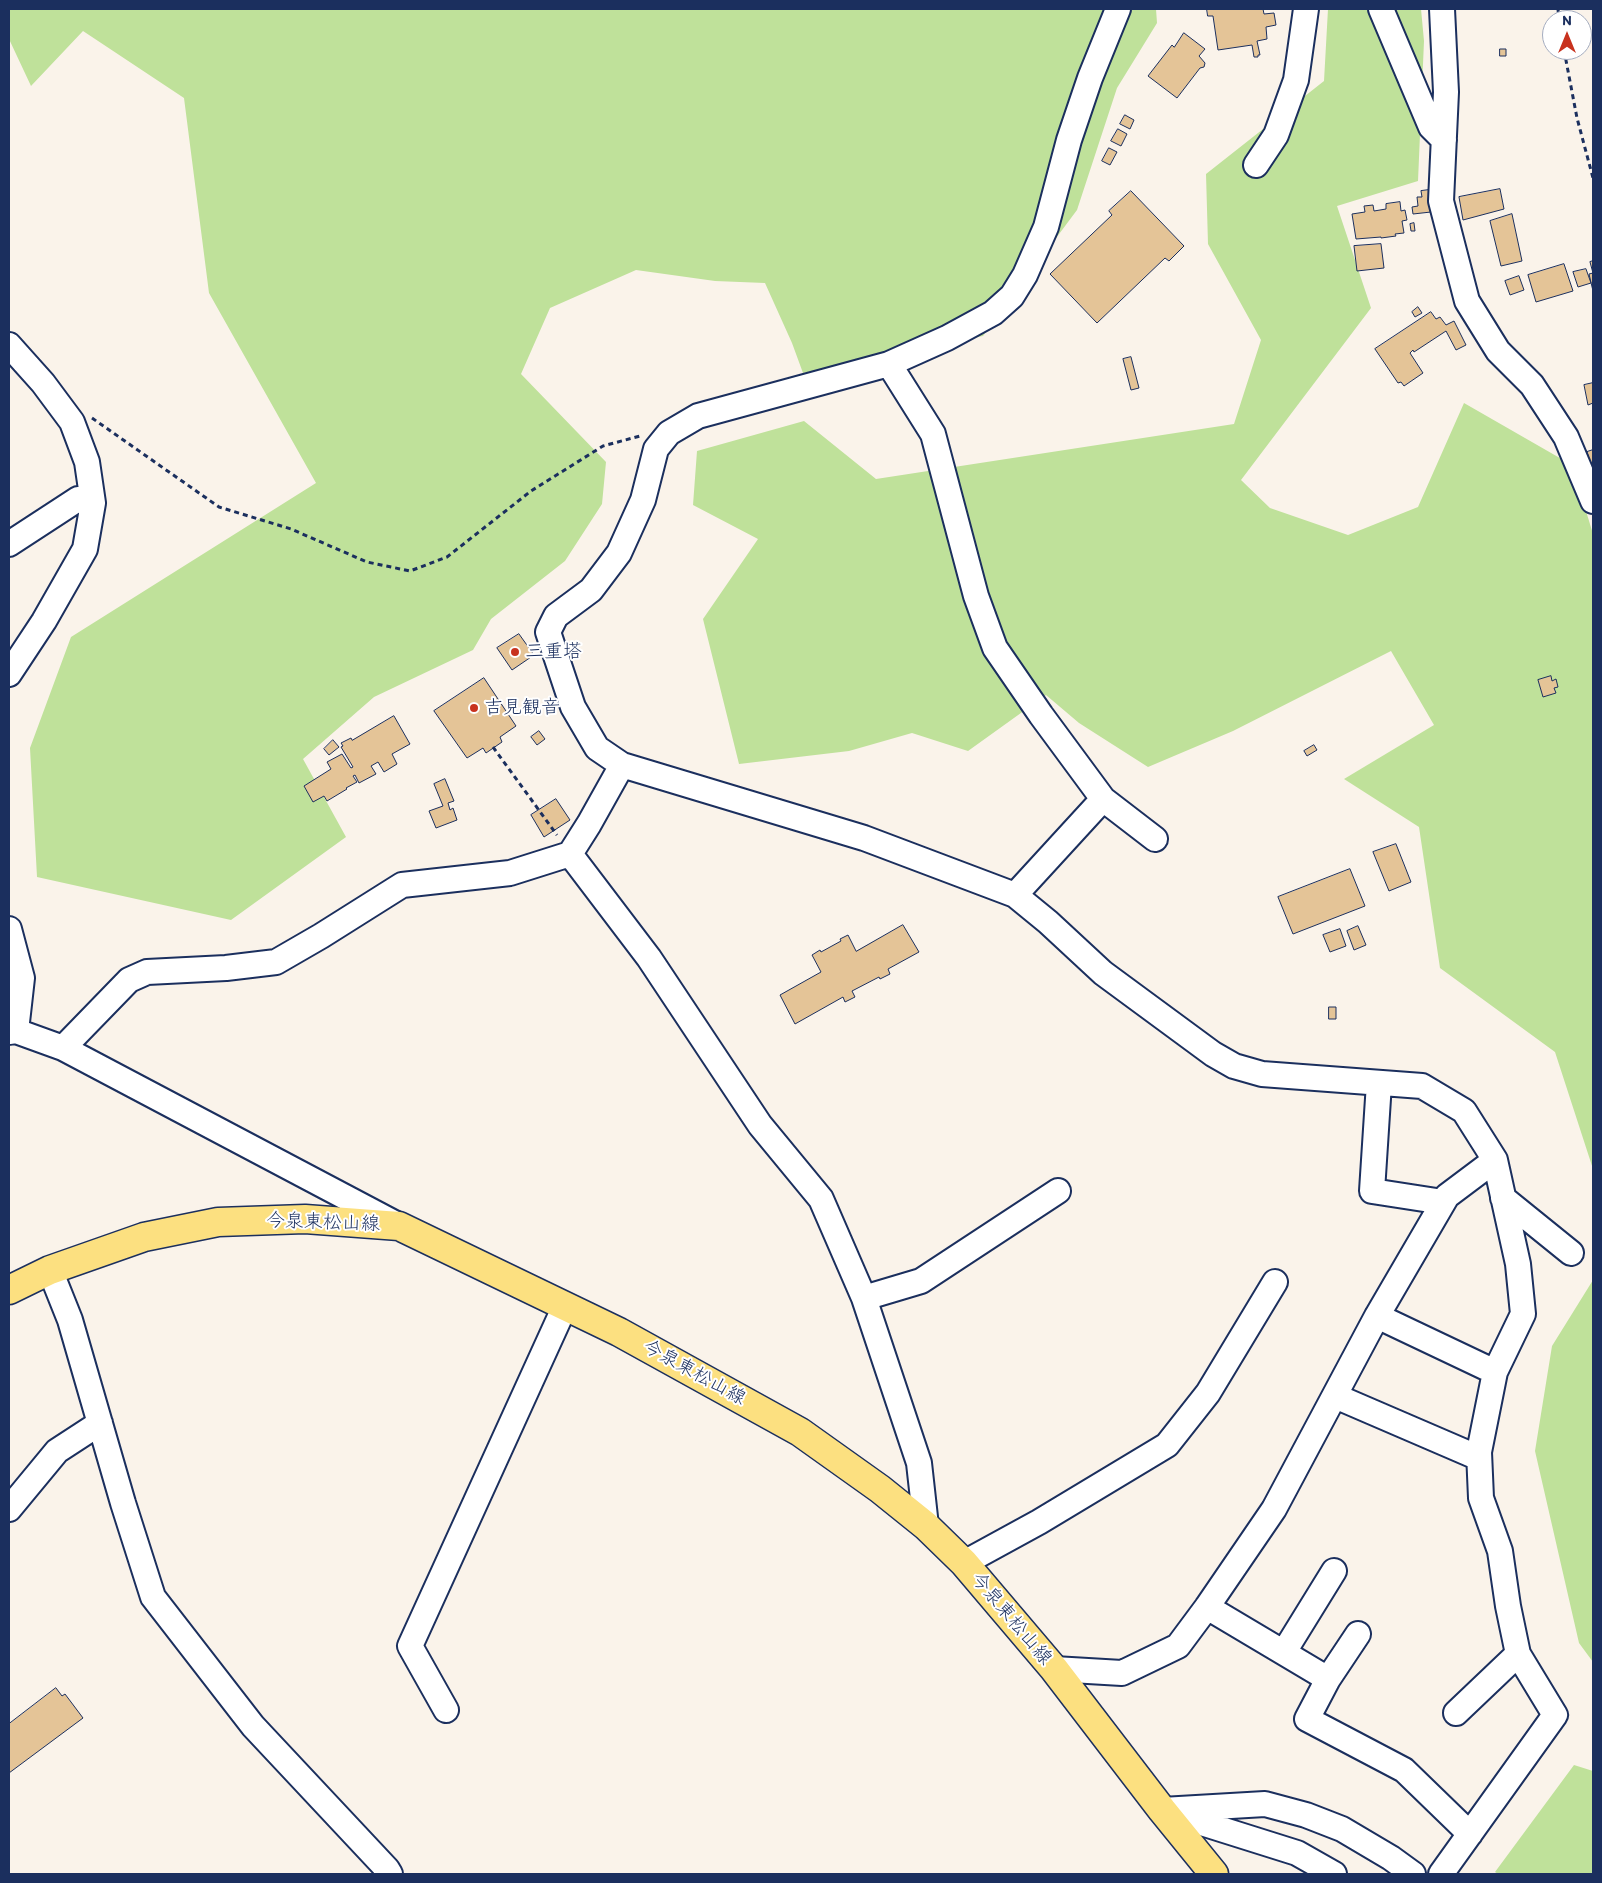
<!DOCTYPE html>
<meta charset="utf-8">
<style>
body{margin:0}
#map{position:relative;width:1602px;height:1883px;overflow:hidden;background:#faf3ea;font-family:Itim,sans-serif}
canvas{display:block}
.frame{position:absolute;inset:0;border:10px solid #1b2f5e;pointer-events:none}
.north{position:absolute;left:1542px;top:10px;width:50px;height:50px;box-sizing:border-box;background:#fff;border:1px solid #a4acbf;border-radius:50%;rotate:0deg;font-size:14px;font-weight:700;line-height:20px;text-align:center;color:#1b2f5e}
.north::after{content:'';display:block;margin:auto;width:18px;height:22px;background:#c8321e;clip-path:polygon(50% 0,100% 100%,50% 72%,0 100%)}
</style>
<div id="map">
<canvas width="1602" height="1883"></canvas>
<div class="frame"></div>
<div class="north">N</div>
</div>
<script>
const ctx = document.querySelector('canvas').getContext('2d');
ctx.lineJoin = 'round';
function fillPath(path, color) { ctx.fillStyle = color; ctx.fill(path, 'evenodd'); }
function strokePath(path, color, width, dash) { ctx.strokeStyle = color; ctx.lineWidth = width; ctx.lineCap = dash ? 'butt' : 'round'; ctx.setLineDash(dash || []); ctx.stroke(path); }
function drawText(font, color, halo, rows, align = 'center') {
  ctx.font = font + ' Itim,"Klee One",sans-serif'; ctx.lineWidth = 4; ctx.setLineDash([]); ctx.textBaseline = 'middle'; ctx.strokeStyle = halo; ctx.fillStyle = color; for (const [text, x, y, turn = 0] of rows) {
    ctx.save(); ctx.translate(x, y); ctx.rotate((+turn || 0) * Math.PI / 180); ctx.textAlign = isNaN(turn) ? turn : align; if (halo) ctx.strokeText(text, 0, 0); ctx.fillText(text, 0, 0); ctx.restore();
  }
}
fillPath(new Path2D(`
 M9 9H1156L1157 23 1117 88 1077 210 983 336 803 373 792 343 765 283 715 281 636 270 550 308 521 374 606 462 602 504 565 561 491 619 473 650 374 697 303 759 346 837 231 920 37 877 30 748 71 637 316 483 209 293 184 98 83 31 31 86 9 39Z
 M1328 9H1421L1424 41 1418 181 1337 206 1371 308 1241 480 1270 508 1348 535 1418 507 1464 403 1572 465 1593 534V1169L1555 1052 1440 968 1419 827 1344 779 1434 725 1391 651 1233 731 1148 767 1079 723 1046 695 968 751 912 733 849 751 739 764 703 619 758 539 693 505 697 451 804 421 876 479 1234 424 1261 340 1208 244 1206 174 1324 81Z
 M1593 1280V1662L1579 1643 1535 1451 1552 1346Z
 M1574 1765 1593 1771V1874H1498L1495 1872Z`), '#bfe19a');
const building = new Path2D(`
 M1207 9H1263L1264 14 1274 13 1276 25 1266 27 1267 39 1257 41 1260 55H1258V57H1254L1252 45 1218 50 1213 16H1208Z
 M1184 33 1205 49 1199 56 1205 63 1204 67 1200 68 1177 98 1148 76 1172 45 1174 47Z
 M1500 49H1506V56H1500Z
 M1125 115 1134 120 1130 129 1120 124Z
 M1118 129 1127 134 1121 146 1111 141Z
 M1109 148 1117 152 1110 165 1102 161Z
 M1500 189 1504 209 1463 220 1459 197Z
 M1429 190 1431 212 1413 214 1412 207 1418 206 1417 197H1422L1421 191Z
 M1131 191 1184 246 1169 261 1165 258 1097 323 1050 274 1112 215 1109 211Z
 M1400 202 1401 211 1405 210 1407 220 1402 221 1404 233 1395 234 1396 236 1381 238V237L1356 239 1352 214 1365 212 1364 206 1373 205 1374 211 1386 209V204Z
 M1512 214 1522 261 1501 266 1490 221Z
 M1414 223 1415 231H1411L1410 224Z
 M1381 244 1384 268 1357 271 1354 246Z
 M1593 261V291L1589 274 1593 273 1590 262Z
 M1564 264 1573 291 1536 302 1528 275Z
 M1586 269 1591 283 1578 287 1573 272Z
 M1519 276 1524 290 1510 295 1505 281Z
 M1418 307 1422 313 1415 317 1412 312Z
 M1431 312 1436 319 1440 317 1446 325 1454 321 1466 345 1456 350 1446 331 1414 352 1413 350 1410 353 1423 373 1404 386 1401 382 1398 383 1375 349Z
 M1131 357 1139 388 1131 390 1123 359Z
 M1593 383V403L1588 405 1584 385Z
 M1593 450V472L1587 452Z
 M519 634 534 655 512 670 497 648Z
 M1551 676 1552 681 1556 679 1558 687 1554 688 1556 693 1543 697 1538 680Z
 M484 678 516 726 500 737 502 742 486 753 483 748 467 758 434 711Z
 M394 716 410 744 392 754 397 764 384 772 378 762 371 766 376 774 359 783 355 775 353 776 357 782 346 788 347 789 327 801 324 796 313 802 304 786 331 769 327 762 342 754 351 768 353 767 341 747 343 746 341 743 351 738 352 740Z
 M539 731 545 739 537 745 531 737Z
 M333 740 339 747 329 755 324 749Z
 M1314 745 1317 750 1307 756 1304 751Z
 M445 779 454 801 448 803 450 810 453 808 457 820 436 828 429 811 443 806 434 784Z
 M556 799 570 820 544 837 531 815Z
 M1396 844 1411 882 1389 891 1373 852Z
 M1350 869 1365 906 1293 934 1278 897Z
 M903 925 919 952 888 969 890 974 880 979 879 977 852 991 855 997 845 1002 843 997 795 1024 780 995 821 972 812 955 820 950 821 952 841 941 840 939 848 935 856 951Z
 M1358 926 1366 945 1354 950 1347 931Z
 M1340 929 1346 946 1330 952 1323 935Z
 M1329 1007H1336V1019H1329Z
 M56 1688 62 1696 65 1694 83 1718 9 1773V1724Z`);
fillPath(building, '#e4c497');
strokePath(building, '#1b2f5e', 1);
const minor = new Path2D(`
 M1118 9 1090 78 1069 140 1046 227 1025 275 1012 296 993 313 947 338 889 364 698 416 669 433 656 449 643 500 619 553 591 590 556 616 548 632 573 707 597 748 622 765 864 838 1015 895 1048 922 1103 973 1213 1054 1234 1066 1262 1074 1422 1086 1464 1111 1495 1160 1518 1264 1523 1314 1495 1372 1479 1452 1481 1498 1500 1551 1508 1606 1518 1654 1555 1715 1441 1874
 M1381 9 1431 127 1444 140
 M1442 9 1446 92 1441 201 1467 301 1498 351 1532 385 1566 437 1593 501
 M1256 165 1276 135 1296 80 1306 9
 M9 345 43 383 72 422 87 462 93 503 85 549 44 621 9 674
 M889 364 933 434 976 596 995 648 1041 715 1103 799 1015 895
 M9 544 78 499 93 503
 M1103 799 1155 839
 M570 854 649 958 760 1125 821 1199 864 1298 919 1463 926 1526
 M9 929 22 978 16 1031
 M9 1032 16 1031 63 1048 398 1225
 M63 1048 129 980 147 972 226 968 276 962 321 936 402 885 510 873 570 854 589 824 622 765
 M1379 1083 1372 1191 1443 1202
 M1503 1198 1571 1253
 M50 1270 70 1320 123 1503 153 1597 253 1726 387 1869 390 1874
 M864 1298 921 1281 1058 1191
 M1377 1316 1495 1372
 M1335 1396 1479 1458
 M9 1509 57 1451 100 1423
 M964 1563 1039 1522 1167 1445 1208 1393 1275 1282
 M1207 1607 1328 1679
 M1358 1634 1328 1679 1307 1719 1404 1770 1470 1834
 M1284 1652 1334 1571
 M1054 1669 1122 1673 1178 1646 1207 1607 1274 1509 1377 1316 1447 1196 1495 1160
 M446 1710 410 1646 565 1306
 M1456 1713 1518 1654
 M1162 1810 1265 1804 1306 1815 1342 1829 1391 1858 1413 1874
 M1173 1814 1297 1853 1334 1874`);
const major = new Path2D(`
 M9 1290 50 1270 144 1237 218 1222 305 1219 399 1226 619 1332 800 1432 880 1489 926 1526 964 1563 1054 1669 1162 1810 1214 1874`);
strokePath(minor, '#1b2f5e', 28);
strokePath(major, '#1b2f5e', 31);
strokePath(new Path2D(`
 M1558 9 1559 20
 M1564 50 1577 118 1593 178
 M92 418 219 507 291 529 367 562 410 571 447 557 531 491 603 446 640 436
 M493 747 557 835`), '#1b2f5e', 3, [5, 4]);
strokePath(minor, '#fff', 24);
strokePath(major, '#fce080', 28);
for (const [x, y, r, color] of [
 [515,652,5,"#c8321e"],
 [474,708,5,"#c8321e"]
]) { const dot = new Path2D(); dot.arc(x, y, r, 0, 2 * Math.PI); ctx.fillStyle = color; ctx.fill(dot); strokePath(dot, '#fff', 2); }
drawText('19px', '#1b2f5e', '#fff', [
 ["三重塔",525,652],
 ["吉見観音",484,708]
], 'left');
drawText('19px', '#1b2f5e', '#fff', [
 ["今泉東松山線",323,1223,2],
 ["今泉東松山線",694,1373,29],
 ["今泉東松山線",1011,1619,50]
]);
</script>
